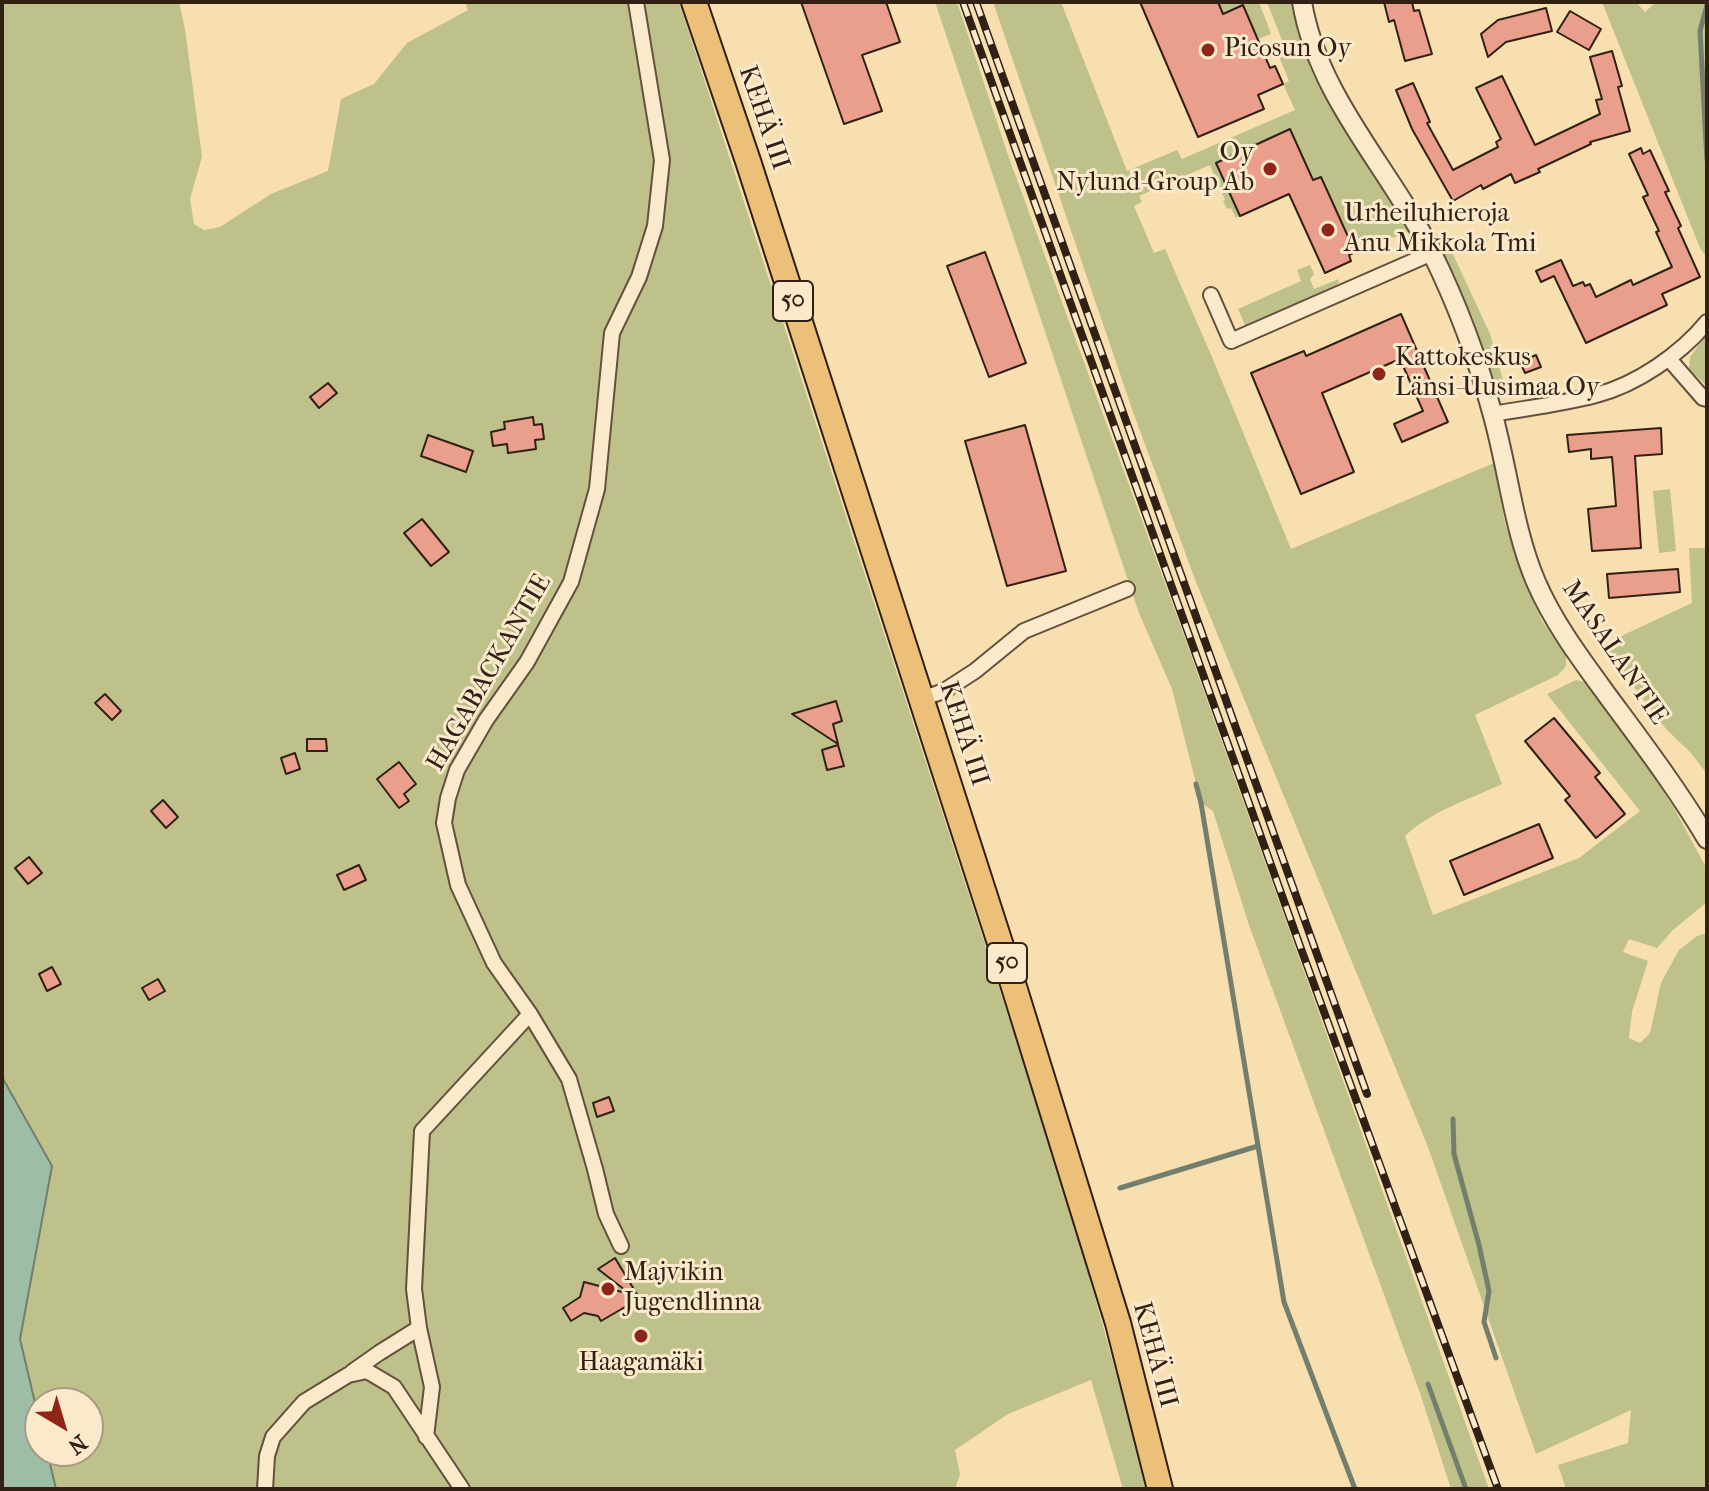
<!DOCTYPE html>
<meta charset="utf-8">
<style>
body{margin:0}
#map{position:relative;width:1709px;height:1491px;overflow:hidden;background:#f7dfaf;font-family:"IM FELL French Canon",serif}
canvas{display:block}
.frame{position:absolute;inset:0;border:4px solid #332015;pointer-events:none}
.north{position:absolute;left:24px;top:1387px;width:80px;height:80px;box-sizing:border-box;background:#faeacb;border:2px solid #aa9982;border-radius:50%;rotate:142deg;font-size:22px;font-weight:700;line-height:32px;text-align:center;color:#332015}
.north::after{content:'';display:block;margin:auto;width:28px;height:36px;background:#8f2418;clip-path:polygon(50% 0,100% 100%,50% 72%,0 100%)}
</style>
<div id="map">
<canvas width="1709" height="1491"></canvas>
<div class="frame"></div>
<div class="north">N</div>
</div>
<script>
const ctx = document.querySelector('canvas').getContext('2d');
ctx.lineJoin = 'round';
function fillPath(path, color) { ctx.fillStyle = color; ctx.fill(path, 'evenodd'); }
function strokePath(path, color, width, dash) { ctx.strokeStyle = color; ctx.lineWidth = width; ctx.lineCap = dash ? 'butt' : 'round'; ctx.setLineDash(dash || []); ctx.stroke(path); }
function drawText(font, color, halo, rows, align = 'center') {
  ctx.font = font + ' "IM FELL French Canon",serif'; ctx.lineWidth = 6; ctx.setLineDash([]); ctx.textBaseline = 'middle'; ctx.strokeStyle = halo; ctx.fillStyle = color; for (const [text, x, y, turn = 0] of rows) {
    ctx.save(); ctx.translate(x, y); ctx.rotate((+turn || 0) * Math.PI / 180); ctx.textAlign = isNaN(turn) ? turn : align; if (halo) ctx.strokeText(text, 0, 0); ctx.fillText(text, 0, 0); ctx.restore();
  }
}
fillPath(new Path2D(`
 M2 2H179L185 29 202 157 190 199 194 224 204 230 220 227 271 194 328 171 341 99 374 84 407 43 468 10 465 2H679L1068 1200 1148 1489H1123L1091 1380 1008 1414 955 1450 960 1474 955 1489H2ZM40 1403H88V1451H40Z
 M935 2H957L1008 155 1177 616 1489 1489H1451L1420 1393 1249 925 1213 811 1201 803 1172 689 1139 613Z
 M993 2H1061L1127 171 1177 150 1182 159 1295 110 1283 84 1289 81 1274 44 1282 40 1267 2H1292L1298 34 1311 70 1327 102 1409 231 1404 235 1352 246 1321 177 1313 180 1217 163 1240 216 1236 218 1231 208 1227 209 1223 201 1225 200 1210 165 1139 196 1142 202 1134 206 1154 253 1165 249 1212 357 1291 549 1494 463 1505 523 1526 586 1542 621 1566 656V666L1558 675 1475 715 1502 784C1470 799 1431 811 1405 836L1433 915 1579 858 1640 811 1547 694 1576 680 1586 682 1635 747 1675 810 1707 869V902L1673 930 1657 948 1629 939 1623 952 1648 961 1632 1012 1629 1038 1640 1043 1650 1033 1661 983 1679 950 1697 936 1707 933V1489H1566L1558 1465 1628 1443 1631 1410 1536 1454 1428 1147 1196 582 1133 412Z
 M1218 2H1259L1271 34 1258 39 1244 5 1223 13Z
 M1602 2H1636L1645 12 1656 2H1707V258L1700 248Z
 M1437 234 1445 237 1490 334 1507 394 1497 388 1473 319 1434 238Z
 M1310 265 1314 274 1310 279 1314 289 1339 279 1338 285 1331 291 1246 327 1238 309 1301 281 1297 270Z
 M1707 334V386L1689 369 1690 357Z
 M1670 489 1676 551 1659 553 1653 491Z
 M1689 548H1707V774L1691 753 1666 729 1602 645 1692 603Z`), '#bec18a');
const water = new Path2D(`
 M2 1077 52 1166 20 1339 40 1424V1451H47L56 1489H2Z`);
fillPath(water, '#9ebda7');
strokePath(water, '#737e6d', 2);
strokePath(new Path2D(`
 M1707 5 1700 31 1707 160
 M1196 784 1201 803 1284 1302 1355 1489
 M1453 1119 1454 1154 1479 1245 1489 1291 1484 1322 1496 1358
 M1120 1188 1258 1146
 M1428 1384 1466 1489`), '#737e6d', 5);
const building = new Path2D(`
 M801 2H886L900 42 862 55 882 111 844 124Z
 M1140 2H1218L1223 14 1243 5 1270 68 1275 66 1283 84 1258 95 1264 109 1198 137Z
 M1384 2H1412L1414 11 1419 10 1432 54 1405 61 1394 20 1389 22Z
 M1546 8 1552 31 1506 42 1488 57 1481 34 1498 20Z
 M1570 11 1601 29 1589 50 1557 32Z
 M1612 51 1622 86 1618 87 1630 131 1590 142 1591 144 1538 169 1540 172 1515 183 1511 174 1483 189 1481 185 1453 201 1412 129 1396 90 1413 83 1430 122 1427 123 1453 170 1498 147 1496 142 1501 139 1476 88 1502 76 1535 145 1600 114 1596 100 1602 99 1590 57Z
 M1290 129 1313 180 1321 177 1355 252 1349 255 1351 261 1325 273 1289 194 1240 216 1216 163Z
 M1641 148 1643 154 1650 150 1669 191 1665 192 1681 226 1678 228 1700 277 1662 294 1667 305 1586 343 1554 276 1541 282 1536 271 1561 260 1573 286 1583 282 1585 286 1590 284 1596 297 1631 280 1633 285 1672 267 1656 232 1659 231 1643 197 1648 195 1629 154Z
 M985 252 1026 363 989 377 947 266Z
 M1401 314 1448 422 1402 442 1394 424 1423 411 1400 359 1322 393 1354 472 1301 494 1251 373 1304 351 1306 356Z
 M1536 355 1541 367 1525 373 1520 362Z
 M328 383 337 393 319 408 310 397Z
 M533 417 534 425 542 424 544 439 535 440 536 449 508 453 507 444 493 446 491 432 505 429 504 422Z
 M1025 425 1066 571 1007 586 965 441Z
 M1661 428 1662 454 1635 456 1641 548 1592 551 1588 509 1616 506 1612 457 1591 459V449L1569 452 1567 435Z
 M428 435 473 451 466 472 421 456Z
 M422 519 449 552 431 566 404 533Z
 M1678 569 1680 592 1609 598 1607 574Z
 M105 694 121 711 112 720 95 703Z
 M836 701 842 721 833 724 838 744 792 714Z
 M1554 718 1600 773 1595 777 1625 814 1596 838 1565 800 1570 796 1525 741Z
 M307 739H326L327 751H307Z
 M838 745 844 766 827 770 822 750Z
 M295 753 300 769 286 774 281 758Z
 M399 762 416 784 404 794 409 801 399 808 377 779Z
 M163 800 178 817 166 828 151 811Z
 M1539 824 1553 858 1464 895 1450 861Z
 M29 857 42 873 28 884 15 868Z
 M359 865 366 880 344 890 337 875Z
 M52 967 61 984 47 991 39 974Z
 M158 979 165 991 149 1000 142 988Z
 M609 1097 614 1111 597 1117 593 1103Z
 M615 1258 638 1296 642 1297 640 1298 641 1302 637 1300 601 1321 598 1316 584 1313 571 1321 563 1308 580 1297 584 1282 630 1294 598 1269Z`);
fillPath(building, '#e99f8b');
strokePath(building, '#332015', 2);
const minor = new Path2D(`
 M1211 295 1231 341 1432 253
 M1669 359 1703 398 1707 399
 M1493 414C1527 408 1562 404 1596 395 1636 385 1681 354 1707 322
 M921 699 944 691 975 671 1024 631 1127 589
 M621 1246 606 1214 595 1169 569 1079 530 1014 494 963 458 885 444 823 448 798 457 770 486 720 527 662 571 582 597 489 612 333 639 277 655 226 662 160 636 2
 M352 1372 379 1353 419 1328
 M426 1437 432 1387 419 1328 414 1289 422 1131 530 1014
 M265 1489 267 1456 273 1437 304 1402 348 1375 367 1371 394 1387 462 1489`);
const tertiary = new Path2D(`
 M1302 2C1318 98 1390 168 1432 253 1457 304 1477 357 1492 412 1508 468 1513 528 1536 582 1554 624 1583 662 1610 699 1644 745 1678 790 1707 839`);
const trunk = new Path2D(`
 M694 2 748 161 1010 974 1118 1323 1160 1489`);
strokePath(minor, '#64503c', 18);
strokePath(tertiary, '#64503c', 22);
strokePath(trunk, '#332015', 28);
strokePath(minor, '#faeacb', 14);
strokePath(tertiary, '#faeacb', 18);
strokePath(trunk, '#ecc078', 24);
const rail = new Path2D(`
 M963 2 1300 946 1498 1489
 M976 2 1367 1094`);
strokePath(rail, '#332015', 8);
strokePath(rail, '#faeacb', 5, [15]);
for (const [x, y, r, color] of [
 [1208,50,8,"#8f2418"],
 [1270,169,8,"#8f2418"],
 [1328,230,8,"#8f2418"],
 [1379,374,8,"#8f2418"],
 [608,1289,8,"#8f2418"],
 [641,1336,8,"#8f2418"]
]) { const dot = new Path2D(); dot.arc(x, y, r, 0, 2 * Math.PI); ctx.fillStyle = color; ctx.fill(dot); strokePath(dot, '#faeacb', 3); }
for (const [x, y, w] of [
 [793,301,40],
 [1007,963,40]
]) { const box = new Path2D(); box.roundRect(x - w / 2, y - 20, w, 40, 6); ctx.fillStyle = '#faeacb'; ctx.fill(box); strokePath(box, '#332015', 2); }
drawText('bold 24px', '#332015', null, [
 ["50",793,301],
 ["50",1007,963]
]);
drawText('26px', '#332015', '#faeacb', [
 ["Picosun Oy",1224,50],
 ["Oy",1254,154,"right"],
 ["Nylund-Group Ab",1254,184,"right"],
 ["Urheiluhieroja",1344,215],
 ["Anu Mikkola Tmi",1344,245],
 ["Kattokeskus",1395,359],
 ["Länsi-Uusimaa Oy",1395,389],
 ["Majvikin",624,1274],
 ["Jugendlinna",624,1304],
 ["Haagamäki",641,1364,"center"]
], 'left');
drawText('26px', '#332015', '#faeacb', [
 ["KEHÄ III",763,118,71],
 ["MASALANTIE",1614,653,56],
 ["HAGABACKANTIE",490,673,-60],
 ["KEHÄ III",963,734,72],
 ["KEHÄ III",1154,1355,75]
]);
</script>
